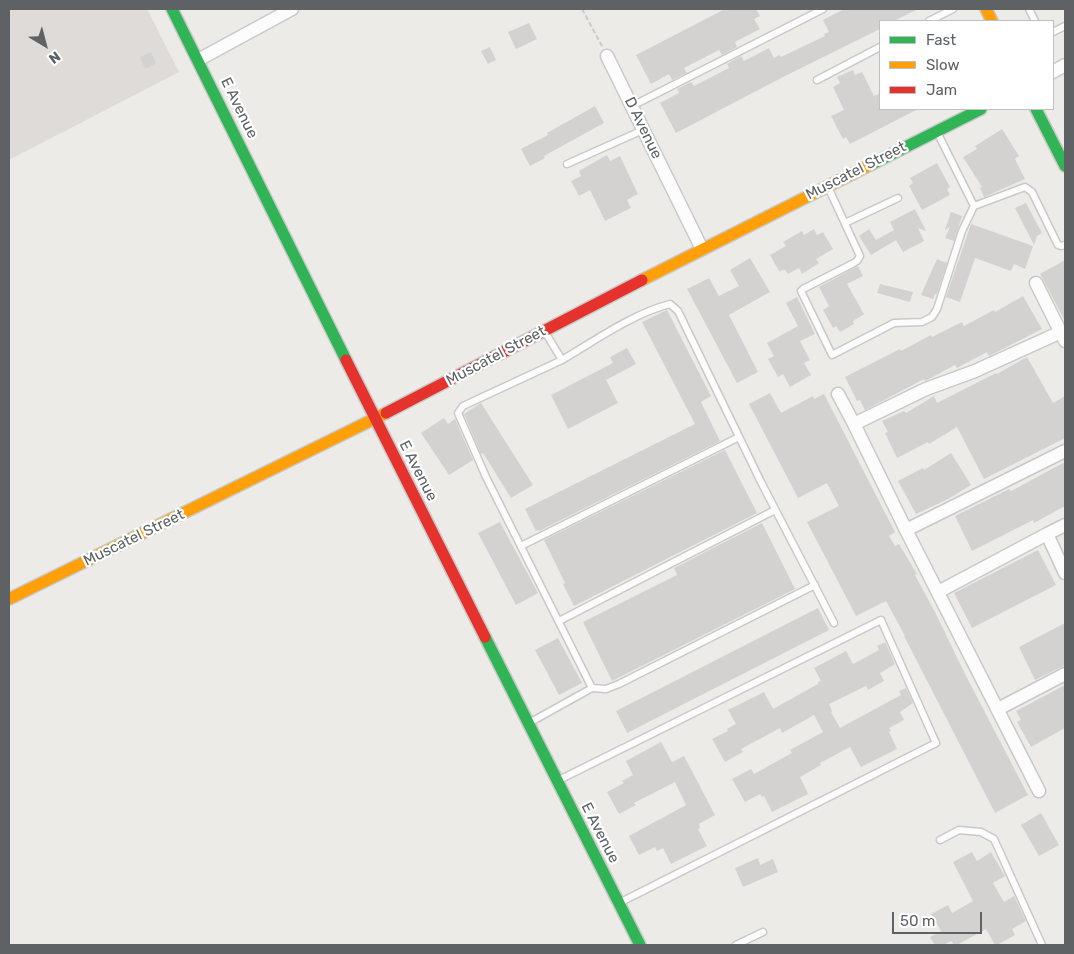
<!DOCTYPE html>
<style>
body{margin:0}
#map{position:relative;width:1074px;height:954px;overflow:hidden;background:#edebe8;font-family:Rubik,sans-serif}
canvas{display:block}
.frame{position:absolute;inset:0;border:10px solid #5e6265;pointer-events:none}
.legend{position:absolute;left:879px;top:20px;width:175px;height:90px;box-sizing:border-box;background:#fff;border:1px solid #bfc0c1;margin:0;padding:6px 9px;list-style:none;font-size:15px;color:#5e6265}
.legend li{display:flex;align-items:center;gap:10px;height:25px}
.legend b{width:25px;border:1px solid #bfc0c1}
.north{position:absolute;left:20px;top:20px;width:50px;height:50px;-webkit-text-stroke:4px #fff;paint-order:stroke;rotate:143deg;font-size:14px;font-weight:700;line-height:20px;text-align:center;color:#5e6265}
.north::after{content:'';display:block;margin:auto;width:18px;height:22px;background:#5e6265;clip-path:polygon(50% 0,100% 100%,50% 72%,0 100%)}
.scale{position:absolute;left:892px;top:912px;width:90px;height:22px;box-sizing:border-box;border:2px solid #5e6265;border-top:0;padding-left:6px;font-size:15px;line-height:18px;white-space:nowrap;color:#5e6265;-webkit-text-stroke:4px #fff;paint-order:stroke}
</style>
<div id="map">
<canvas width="1074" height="954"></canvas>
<div class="frame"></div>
<ul class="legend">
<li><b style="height:6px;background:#30b455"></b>Fast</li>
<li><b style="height:6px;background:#ff9f0a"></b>Slow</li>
<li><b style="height:6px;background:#e5322d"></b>Jam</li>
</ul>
<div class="north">N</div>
<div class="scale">50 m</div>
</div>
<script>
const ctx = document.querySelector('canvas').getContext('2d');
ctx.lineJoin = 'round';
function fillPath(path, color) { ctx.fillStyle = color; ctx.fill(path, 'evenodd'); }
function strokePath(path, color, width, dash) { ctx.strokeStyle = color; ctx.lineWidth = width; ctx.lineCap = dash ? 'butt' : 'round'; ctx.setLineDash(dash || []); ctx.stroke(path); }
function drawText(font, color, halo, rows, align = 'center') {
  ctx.font = font + ' Rubik,sans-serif'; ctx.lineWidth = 4.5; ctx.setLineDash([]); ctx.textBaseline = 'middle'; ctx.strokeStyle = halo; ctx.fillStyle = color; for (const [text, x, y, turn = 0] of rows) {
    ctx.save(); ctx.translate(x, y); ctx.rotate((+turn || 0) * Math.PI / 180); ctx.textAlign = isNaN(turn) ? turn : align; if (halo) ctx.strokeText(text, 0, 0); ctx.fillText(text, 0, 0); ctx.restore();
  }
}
fillPath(new Path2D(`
 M9 9H147L179 72 9 160Z`), '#dfdbd8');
fillPath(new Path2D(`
 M725 9H756L760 16 754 19 760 29 735 42 737 47 722 55 719 50 684 68 687 73 672 80 669 74 651 84 636 55Z
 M844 9H918L894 21H880V29L785 76 676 133 660 103 679 93 677 89 691 82 694 86 729 68 727 64 741 56 744 61 769 48 774 58 779 55 781 57 825 36 824 34 829 32 823 20Z
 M529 23 537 39 516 49 508 32Z
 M490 47 496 60 488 64 481 51Z
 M151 52 156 63 145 69 140 57Z
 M853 70 855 75 862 72 874 96 880 93V109H918L850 144 846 137 843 139 831 116 844 110 833 87 840 83 837 77Z
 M595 106 604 123 544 156 545 158 530 166 521 149 548 135 547 133Z
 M1002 129 1019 156 1015 159 1025 179 984 197 980 188 982 187 963 157 977 149 975 146Z
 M607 155 610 161 620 156 638 194 627 200 631 208 605 221 590 190 579 196 571 181 581 176 579 171Z
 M937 163 950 187 947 189 950 195 922 210 909 186 913 183 910 178Z
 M1026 203 1042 233 1037 236 1034 245 1015 208Z
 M915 209 926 231 918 228 924 241 903 252 896 240 871 255 859 236 869 229 876 240 894 230 890 222Z
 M951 212 962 216 954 241 945 238 950 227 945 230Z
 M971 224 1033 246 1025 269 1014 264 1011 271 975 258 960 302 946 297Z
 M814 229 817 235 823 232 833 249 816 259 819 263 802 274 799 268 788 274 785 270 779 271 770 255 786 246 783 242 802 231 804 235Z
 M750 258 770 292 729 315 758 372 737 383 687 289 709 278 719 296 739 286 730 270Z
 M937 259 947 263 937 294H935L933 299 921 295Z
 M1065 260V321L1040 274Z
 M858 266 863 276 847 284 864 314 853 321 854 324 840 332 836 326 833 328 823 310 829 306 819 287Z
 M880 284 913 292 910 302 877 293Z
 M1023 296 1042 329 989 356 987 352 957 368 955 365 927 380 925 381 924 379 865 410 860 400 857 401 845 377 900 349 901 351 931 335 932 337 962 322 964 326 994 310 995 312Z
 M797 297 815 334 800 341 810 360 804 363 811 375 790 387 783 374 778 377 768 359 774 356 767 343 798 326 786 303Z
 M667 310 711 396 701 402 720 441 539 531 538 530 536 531 525 509 695 424 642 322Z
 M627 348 636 364 606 380 618 403 568 429 551 395 613 363 610 357Z
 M1027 357 1053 403 1065 396V438L984 479 957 427 929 444 928 442 897 458 885 433 888 432 882 421 904 411 906 413 934 396 937 403 996 373 997 374Z
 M770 393 781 413 813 396 814 399 824 394 895 532 889 536 895 546 899 544 917 574 915 575 935 612 965 674 1028 795 995 813 904 636H905L886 601 856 616 807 522 839 506 827 483 798 498 749 404Z
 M481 403 533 485 511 498 483 453 481 454 464 414Z
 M444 418 448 424 455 419 473 460 449 475 421 433Z
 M725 450 757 513 574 606 563 584 565 583 544 540Z
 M951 453 971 485 948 499 916 514 898 481 923 468 924 470Z
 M1065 462V506L1034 523 1033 520 972 551 955 516 1009 489 1011 491Z
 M500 522 538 593 516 605 478 533Z
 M762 523 795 589 612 681 583 622 677 575 674 568Z
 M1038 550 1056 585 972 628 954 593Z
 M818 608 829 630 627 733 616 711Z
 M1065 623V665L1035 680 1019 647Z
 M558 638 582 683 559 695 535 650Z
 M885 642 895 664 880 673 884 681 868 690 866 686 829 704 832 711 831 712 840 728 901 695 899 691 906 688 913 703 900 712 904 720 889 728 891 731 889 732 897 749 861 767 850 747 820 763 821 765 800 777 808 794 772 812 764 796 762 797 760 794 745 802 732 779 751 769 754 774 792 753 790 750 823 732 814 715 782 733 780 728 741 749 743 752 725 762 712 739 728 731 727 729 736 724 728 710 764 692 773 709 818 684V682L821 681 814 668 846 651 853 664 879 650 877 646Z
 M1065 685V728L1031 747 1017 722 1021 720 1016 711Z
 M661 742 672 762 684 756 715 815 699 824 700 828 698 829 707 846 671 864 663 848 657 851 655 847 639 855 629 836 686 805 675 782 634 803 636 805 619 814 607 792 624 783 622 781 633 775 626 761Z
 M1041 813 1059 845 1039 856 1021 825Z
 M972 852 977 861 991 852 1005 876 993 883 1004 902 1014 896 1026 921 1012 929 1015 935 997 945H995L986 929 957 945H954L951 941 943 945H935L930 937 941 931 931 914 948 905 952 913 973 901 953 862Z
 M758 858 760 865 773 859 778 872 743 887 735 868Z`), '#d4d2d1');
const lane = new Path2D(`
 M1029 9 1035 21
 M929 21 953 9
 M1053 32 1065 26
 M817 80 880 47
 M632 106 823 9
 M567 164 643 130
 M828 187 860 256 857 261 852 264 803 289 801 291 832 355 894 323 922 322 932 317 937 309 962 231 974 206 937 132
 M974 206 1025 187 1032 192 1058 245 1061 246 1065 245
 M845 223 898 198
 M545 332 562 360C596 340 632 314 670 304L678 311 761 482 834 623
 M562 360 463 406 458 413 486 477 592 688
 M521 546 739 437
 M559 621 775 510
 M529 723 592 688 606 689 619 684 815 585
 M559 780 881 620 936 743 621 902
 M940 840 959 830 981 832 994 839 1042 945
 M736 945 763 932`);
const street = new Path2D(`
 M607 56 702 249
 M198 60 292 9
 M1053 72 1065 65
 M1036 283 1065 341
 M838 394 854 424 926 389 975 371 1061 332
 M854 424 906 530 1039 791
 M906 530 1065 451
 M1047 534 1065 525
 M938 592 1047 534 1065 573
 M998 709 1065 674`);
const fast = new Path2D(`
 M172 9 346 360
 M1036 109 1065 166
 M872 164 981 109
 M485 637 640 945`);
const slow = new Path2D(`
 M986 9 992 21
 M642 280 872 164
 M9 599 386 413`);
const jam = new Path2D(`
 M346 360 485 637
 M386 413 642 280`);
strokePath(lane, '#c9c9c8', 9);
strokePath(street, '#c9c9c8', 15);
strokePath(fast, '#c7c8c7', 14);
strokePath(slow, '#c7c8c7', 14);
strokePath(jam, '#c7c8c7', 14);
strokePath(new Path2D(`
 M582 9 602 46`), '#c7ccc9', 2, [5, 2.5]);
strokePath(lane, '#fcfcfc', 6);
strokePath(street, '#fcfcfc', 12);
strokePath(fast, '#30b455', 11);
strokePath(slow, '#ff9f0a', 11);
strokePath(jam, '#e5322d', 11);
drawText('15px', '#5e6265', '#fff', [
 ["E Avenue",239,108,64],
 ["D Avenue",643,128,64],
 ["Muscatel Street",856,171,-27],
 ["Muscatel Street",496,356,-28],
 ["E Avenue",418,471,63],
 ["Muscatel Street",134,538,-26],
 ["E Avenue",600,833,63]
]);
</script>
